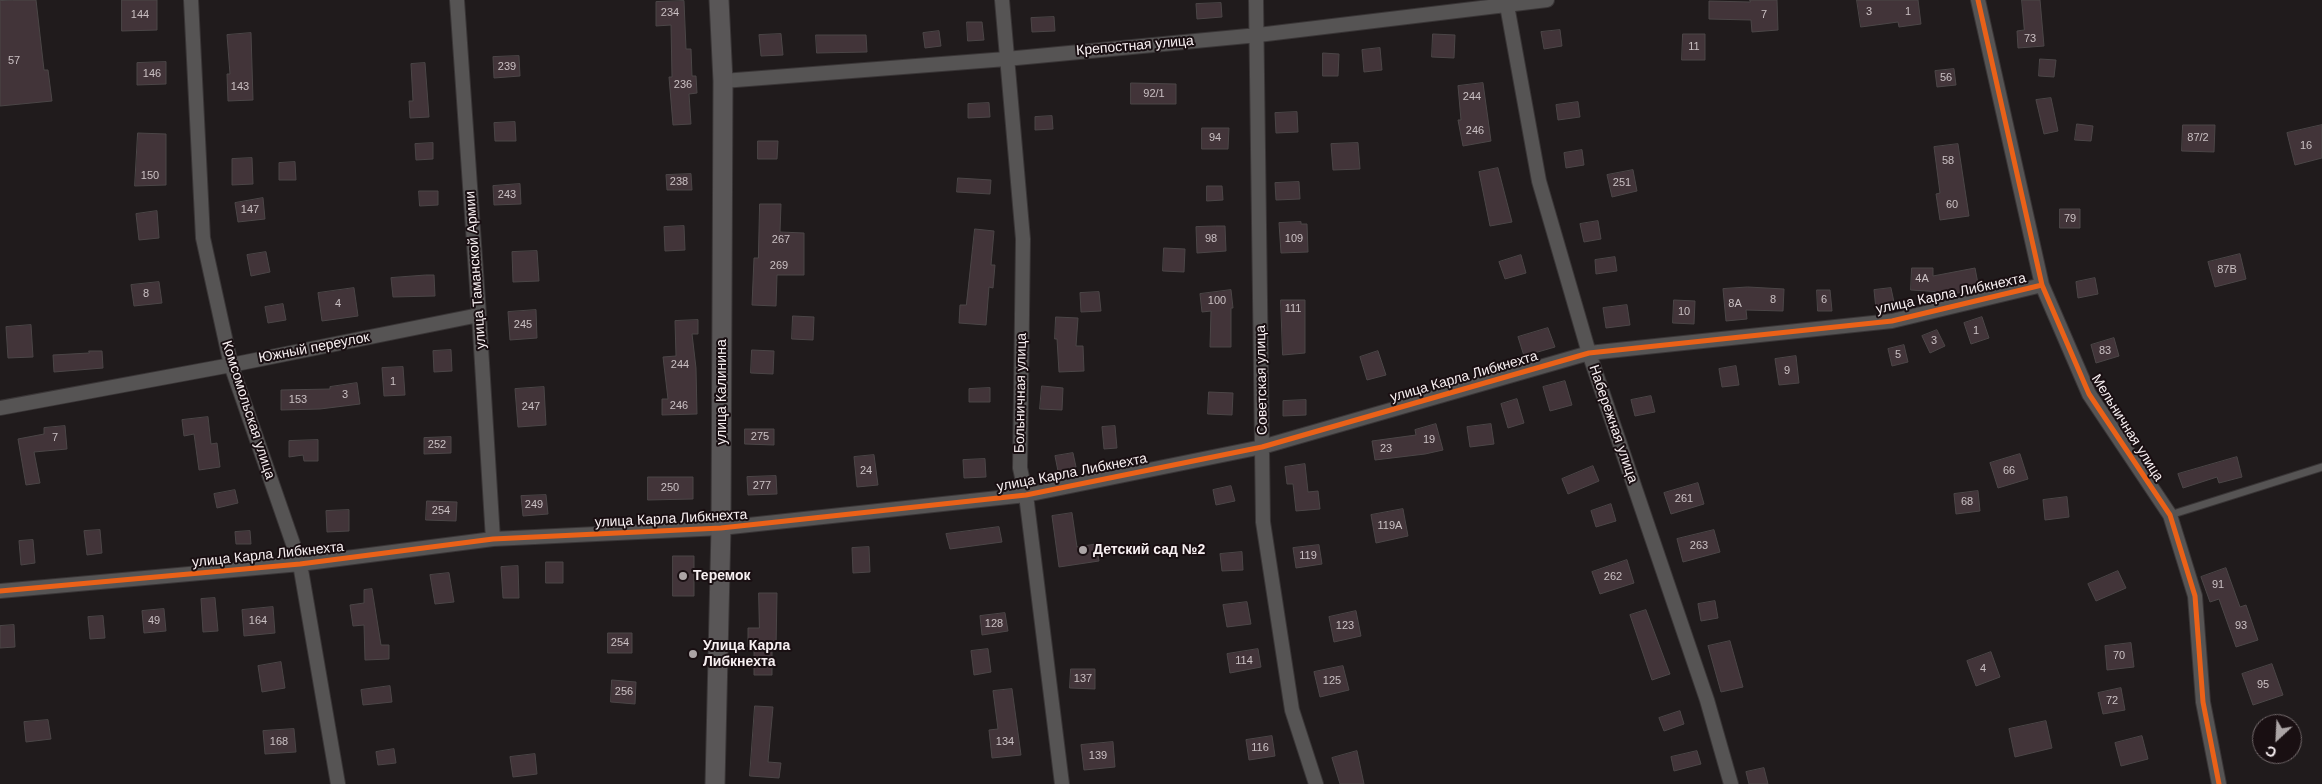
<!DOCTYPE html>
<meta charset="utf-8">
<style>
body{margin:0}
#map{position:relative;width:2322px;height:784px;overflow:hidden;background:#201b1c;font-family:Arial,sans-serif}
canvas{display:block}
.north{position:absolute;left:2252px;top:714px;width:50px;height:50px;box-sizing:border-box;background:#190f12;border:1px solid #72696b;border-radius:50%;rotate:205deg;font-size:14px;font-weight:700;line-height:20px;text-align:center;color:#f7eff1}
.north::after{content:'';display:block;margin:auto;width:18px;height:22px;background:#aca5a6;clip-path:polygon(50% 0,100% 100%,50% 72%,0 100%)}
</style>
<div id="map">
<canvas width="2322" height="784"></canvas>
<div class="north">С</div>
</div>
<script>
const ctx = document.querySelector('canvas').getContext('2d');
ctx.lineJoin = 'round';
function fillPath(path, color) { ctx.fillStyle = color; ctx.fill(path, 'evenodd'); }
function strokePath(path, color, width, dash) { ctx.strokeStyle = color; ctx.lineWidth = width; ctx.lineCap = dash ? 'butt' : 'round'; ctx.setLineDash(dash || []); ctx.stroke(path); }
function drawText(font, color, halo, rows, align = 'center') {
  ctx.font = font + ' Arial,sans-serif'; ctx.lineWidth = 4; ctx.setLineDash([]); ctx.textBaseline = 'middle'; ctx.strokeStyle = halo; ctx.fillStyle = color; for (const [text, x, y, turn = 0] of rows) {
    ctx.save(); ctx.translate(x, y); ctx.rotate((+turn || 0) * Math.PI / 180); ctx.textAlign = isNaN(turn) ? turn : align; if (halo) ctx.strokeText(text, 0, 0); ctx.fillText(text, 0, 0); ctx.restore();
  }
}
const building = new Path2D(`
 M13 0H36L44 70H48L52 101 0 106V1Z
 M122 0H157V30L122 31Z
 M1750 0H1777L1778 30 1752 32 1751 20 1709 19V1L1750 2Z
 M1857 0H1918L1921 24 1899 27 1898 22 1861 27Z
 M2022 0H2040L2044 46 2018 48 2017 31 2024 30Z
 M684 1 686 49H691L692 76H696L697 93 689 94 691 124 673 125 669 77H672L671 25 656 26V2Z
 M1221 3 1222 17 1197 19 1196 4Z
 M1054 17 1055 31 1032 32 1031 18Z
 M967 22H982L984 40 968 41Z
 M1560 30 1562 46 1544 49 1541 32Z
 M939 31 941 46 925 48 923 33Z
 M251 33 253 100 228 101 227 74H230L227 35Z
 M781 34 783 55 761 56 759 35Z
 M1433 34 1455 35 1454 58 1432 57Z
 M1683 34H1705V60H1682Z
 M816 35H866L867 52 817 53Z
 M1380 48 1382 70 1364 72 1362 50Z
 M1323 53 1339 54 1338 76H1323Z
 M519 56 520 76 494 78 493 57Z
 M2040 59 2056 60 2054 77 2039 76Z
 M166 62V84L137 85V63Z
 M425 63 429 117 410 118 409 101H413L411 64Z
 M1954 69 1956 85 1937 87 1935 71Z
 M1131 83 1176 84V104H1131Z
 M1483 83 1491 141 1463 146 1458 120H1461L1458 86Z
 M2051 98 2058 131 2044 134 2036 100Z
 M1578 102 1580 117 1558 120 1556 105Z
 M989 103 990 117 968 118V104Z
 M1297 112 1298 132 1276 133 1275 113Z
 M1052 116 1053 129 1035 130V117Z
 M515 122 516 141H495L494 123Z
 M2077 124 2093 126 2091 141 2075 140Z
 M2183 125H2215L2214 152 2182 151Z
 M2322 125V158L2295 165 2287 133Z
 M1202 128H1229L1228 149H1202Z
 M138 133 166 134V185L135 186Z
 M758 141H778L777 159H758Z
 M433 143V159L416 160 415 144Z
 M1358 143 1360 169 1333 170 1331 144Z
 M1958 144 1969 216 1940 220 1936 194 1940 193 1934 147Z
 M1582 150 1584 165 1566 168 1564 153Z
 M252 158 253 184 232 185V159Z
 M295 162 296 180H279V163Z
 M1498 168 1512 222 1490 226 1479 172Z
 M1633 170 1637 191 1612 197 1607 175Z
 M691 174 692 190H667L666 175Z
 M958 178 991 180 990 194 957 192Z
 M1299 182 1300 199 1276 200 1275 183Z
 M520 184 521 204 494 205 493 186Z
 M1207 186H1222L1223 200 1207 201Z
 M419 191H438V205L420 206Z
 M263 198 265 219 238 222 235 203Z
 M760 204H781L780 232 804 233V275H777L776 306 752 305 754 258H758Z
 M2060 209H2080V228H2060Z
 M157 211 159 238 139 240 136 214Z
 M1598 221 1601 239 1584 242 1580 224Z
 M1301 222V224H1307L1308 252 1281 253 1279 223Z
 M684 226 685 250 665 251 664 227Z
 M1216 226H1225L1226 251 1197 253 1196 227Z
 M975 229 994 231 991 265H995L993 288 989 287 986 325 959 323 960 305H966Z
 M1164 248 1185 249 1184 272 1163 271Z
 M537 251 539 281 513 282 512 252Z
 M266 252 270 272 251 276 247 255Z
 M2240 254 2246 279 2215 287 2208 262Z
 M1521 255 1526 273 1505 279 1499 262Z
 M1615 257 1617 271 1596 274 1595 260Z
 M1912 268H1933V276L1975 268 1979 289 1958 293 1911 290Z
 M426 275H434L435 296 393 297 391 278Z
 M2095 278 2098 294 2078 298 2076 282Z
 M159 282 162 303 134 306 131 285Z
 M1748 287 1784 289 1783 311 1746 310 1747 319 1726 321 1723 289Z
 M354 288 358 316 322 321 318 293Z
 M1891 288 1895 307 1876 309 1874 290Z
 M1231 290 1233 308H1231V347H1210L1211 311 1202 312 1200 294Z
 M1817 290H1830L1832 311H1818Z
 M1099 292 1101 311 1081 312 1080 293Z
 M1281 300H1305V353L1283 355Z
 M1674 300 1695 301 1694 324 1673 323Z
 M283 304 286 320 268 323 265 307Z
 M1627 305 1630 325 1606 328 1603 308Z
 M536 310 537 338 510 340 508 312Z
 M793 316 814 317 813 340 792 339Z
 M1056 317 1078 318 1076 346H1083L1084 371 1059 372 1057 339H1055Z
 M1982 317 1989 338 1971 344 1964 323Z
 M698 320V334H692L696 368 697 414 662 415V399H668L663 357 676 356 675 321Z
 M31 325 33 357 8 358 6 327Z
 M1548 328 1555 347 1524 356 1518 337Z
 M1937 330 1945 346 1930 353 1922 336Z
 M2114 338 2119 356 2096 363 2091 345Z
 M1904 345 1908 362 1892 366 1888 349Z
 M451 350 452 371 434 372 433 351Z
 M752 350 774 351 773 374 751 373Z
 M89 351H102L103 368 54 372 53 355 89 353Z
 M1378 351 1386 375 1367 380 1360 357Z
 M1796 356 1799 383 1779 385 1775 359Z
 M1736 366 1739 385 1722 387 1719 369Z
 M403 367 405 395 384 396 382 368Z
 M1565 381 1572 405 1550 411 1543 387Z
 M357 383 360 404 320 409 281 410V390L330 389V387Z
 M1042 386 1063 388 1062 410 1040 409Z
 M544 387 546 425 518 427 515 389Z
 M990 388V402H969V389Z
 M1209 392 1233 393 1232 415 1208 414Z
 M1651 396 1655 412 1635 416 1631 400Z
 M1517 399 1524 423 1508 428 1501 404Z
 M1306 400V415L1283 416V401Z
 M208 417 211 444 217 443 220 467 199 470 194 434 184 436 182 420Z
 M1436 424 1443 450 1425 454 1375 460 1372 441 1416 435 1415 430Z
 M1491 424 1494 444 1470 447 1467 427Z
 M65 426 67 449 34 452 40 483 26 485 18 439 44 434V428Z
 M1115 426 1117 448 1104 449 1102 427Z
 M745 429H774V445L745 444Z
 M451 437V453L424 454V438Z
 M318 440V461H304L303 455 289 457V441Z
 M1073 453 1076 467 1058 471 1055 456Z
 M2020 454 2028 479 1998 488 1990 463Z
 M874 455 878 485 857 487 854 457Z
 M2237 457 2242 477 2219 483 2217 477 2183 488 2178 474Z
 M985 459 986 477 964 478 963 460Z
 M1305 464 1308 492 1318 491 1320 509 1296 511 1293 484H1287L1285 467Z
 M1593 466 1599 481 1568 494 1562 479Z
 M776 476 777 494 748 495 747 477Z
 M648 477H693V499L648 500Z
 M1698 483 1704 504 1671 514 1664 493Z
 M1231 486 1235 501 1216 505 1213 490Z
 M235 490 238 503 217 508 214 494Z
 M1978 491 1980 511 1956 514 1954 494Z
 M546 495 548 514 523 516 521 496Z
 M2067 497 2069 517 2045 520 2043 500Z
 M427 501 457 502 456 521 426 520Z
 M1611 504 1616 521 1596 527 1591 511Z
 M1403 509 1408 536 1376 543 1371 515Z
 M349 510V531L327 532 326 511Z
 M1072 513 1077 547 1096 544 1099 561 1059 567 1052 516Z
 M999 527 1002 542 950 549 946 534Z
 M100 530 102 553 87 555 84 531Z
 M1714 530 1720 552 1683 562 1677 539Z
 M250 531 251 544H236L235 532Z
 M33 540 35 563 21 565 19 541Z
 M1319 545 1322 564 1296 568 1293 548Z
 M869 547 870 572 853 573 852 548Z
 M1242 552 1243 570 1222 571 1220 554Z
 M673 556H694V596H673Z
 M1627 560 1634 583 1600 594 1592 572Z
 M546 562H563V583H546Z
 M518 566 519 598H503L501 567Z
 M2226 568 2240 607 2246 605 2258 640 2236 647 2219 599 2210 602 2201 577Z
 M2118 571 2126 588 2096 601 2088 584Z
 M449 573 454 602 435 604 430 575Z
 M372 589 381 645H389V659L365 660 364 625 353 626 350 605 364 603V590Z
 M759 593H777L776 648H772V675H754V647H748V628H759Z
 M215 598 218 631 203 632 201 599Z
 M1715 601 1718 618 1701 621 1698 604Z
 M1247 602 1251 624 1227 627 1223 605Z
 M273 607 275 633 244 636 242 610Z
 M164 609 166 631 144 633 142 611Z
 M1646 610 1670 674 1652 680 1630 615Z
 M1356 611 1361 636 1334 642 1329 617Z
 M1005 613 1008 631 982 635 980 616Z
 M103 616 105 638 90 639 88 617Z
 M14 625 15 647 0 648V626Z
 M608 633H632V653H608Z
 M1730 641 1743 687 1721 692 1708 646Z
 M2131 643 2134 667 2107 670 2105 646Z
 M988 649 991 672 974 675 971 651Z
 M1258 649 1261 667 1230 673 1227 654Z
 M1991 652 2000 677 1976 686 1967 661Z
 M281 662 285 688 262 692 258 666Z
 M2272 664 2283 695 2253 705 2242 674Z
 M1343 666 1349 690 1320 697 1314 672Z
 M1071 669H1095V689L1070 688Z
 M612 680 636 682 635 704 611 702Z
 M390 686 392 702 363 705 361 690Z
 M2121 688 2125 710 2103 714 2098 693Z
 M1012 689 1021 755 992 758 989 730 998 729 993 691Z
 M755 706 773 707 768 762 781 763 779 778 750 776Z
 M1680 711 1684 724 1664 731 1659 718Z
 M48 720 51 739 26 742 24 722Z
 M2046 721 2052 748 2015 757 2009 729Z
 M294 729 296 752 265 754 263 731Z
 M1272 736 1275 756 1249 760 1246 740Z
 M2142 736 2148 759 2121 766 2115 743Z
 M1113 742 1115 767 1084 770 1081 745Z
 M394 749 396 763 378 765 376 752Z
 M1357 751 1364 784H1340L1332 758Z
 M1697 751 1701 764 1674 771 1671 757Z
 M535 754 537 774 513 777 510 757Z
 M1764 768 1768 784H1749L1746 772Z`);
fillPath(building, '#423439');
strokePath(building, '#4b4647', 1);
const lane = new Path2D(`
 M2170 515 2322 467`);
const street = new Path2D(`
 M191 0 203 238 231 365 300 564 338 784
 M457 0 479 315 493 539
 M1002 0 1023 239 1020 468 1026 495 1062 784
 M1256 0 1263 522 1292 710 1316 784
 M1506 0 1539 181 1589 353 1707 700 1731 784
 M1978 0 2042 285 2089 394 2170 515 2195 596 2203 702 2219 784
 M723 81 1006 59 1258 35 1547 0
 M0 408 231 365 479 315
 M0 591 300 564 493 539 721 528 1026 495 1262 447 1589 353 1892 321 2042 285`);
const secondary = new Path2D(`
 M715 784 721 528 723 81 719 0`);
strokePath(lane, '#393536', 9);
strokePath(street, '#393536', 16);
strokePath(secondary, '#393536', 21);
strokePath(lane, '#565454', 7);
strokePath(street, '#565454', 14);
strokePath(secondary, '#595657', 19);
strokePath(new Path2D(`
 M1978 0 2042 285 2089 394 2170 515 2195 596 2203 702 2219 784
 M0 591 300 564 493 539 721 528 1026 495 1262 447 1589 353 1892 321 2042 285`), '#ea6118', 5);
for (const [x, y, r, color] of [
 [1083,550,5,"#aca5a6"],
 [683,576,5,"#aca5a6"],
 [693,654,5,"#aca5a6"]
]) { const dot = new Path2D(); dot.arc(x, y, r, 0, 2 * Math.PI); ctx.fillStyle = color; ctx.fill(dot); strokePath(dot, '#190f12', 2); }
drawText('11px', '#cac0c3', null, [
 ["3",1869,12],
 ["1",1908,12],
 ["234",670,13],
 ["144",140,15],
 ["7",1764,15],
 ["73",2030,39],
 ["11",1694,47],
 ["57",14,61],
 ["239",507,67],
 ["146",152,74],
 ["56",1946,78],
 ["236",683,85],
 ["143",240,87],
 ["92/1",1154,94],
 ["244",1472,97],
 ["246",1475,131],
 ["94",1215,138],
 ["87/2",2198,138],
 ["16",2306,146],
 ["58",1948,161],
 ["150",150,176],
 ["238",679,182],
 ["251",1622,183],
 ["243",507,195],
 ["60",1952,205],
 ["147",250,210],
 ["79",2070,219],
 ["98",1211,239],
 ["109",1294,239],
 ["267",781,240],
 ["269",779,266],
 ["87В",2227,270],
 ["4А",1922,279],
 ["8",146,294],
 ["8",1773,300],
 ["6",1824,300],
 ["100",1217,301],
 ["4",338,304],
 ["8А",1735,304],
 ["111",1293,309],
 ["10",1684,312],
 ["245",523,325],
 ["1",1976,331],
 ["3",1934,341],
 ["83",2105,351],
 ["5",1898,355],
 ["244",680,365],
 ["9",1787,371],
 ["1",393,382],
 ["3",345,395],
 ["153",298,400],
 ["246",679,406],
 ["247",531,407],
 ["275",760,437],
 ["7",55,438],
 ["19",1429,440],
 ["252",437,445],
 ["23",1386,449],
 ["24",866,471],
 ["66",2009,471],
 ["277",762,486],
 ["250",670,488],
 ["261",1684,499],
 ["68",1967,502],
 ["249",534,505],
 ["254",441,511],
 ["119А",1390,526],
 ["263",1699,546],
 ["119",1308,556],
 ["262",1613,577],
 ["91",2218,585],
 ["49",154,621],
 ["164",258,621],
 ["128",994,624],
 ["123",1345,626],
 ["93",2241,626],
 ["254",620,643],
 ["70",2119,656],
 ["114",1244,661],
 ["4",1983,669],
 ["137",1083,679],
 ["125",1332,681],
 ["95",2263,685],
 ["256",624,692],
 ["72",2112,701],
 ["168",279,742],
 ["134",1005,742],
 ["116",1260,748],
 ["139",1098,756]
]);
drawText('14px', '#f7eff1', '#190f12', [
 ["Крепостная улица",1135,46,-5],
 ["улица Таманской Армии",476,270,-94],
 ["улица Карла Либкнехта",1951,294,-12],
 ["Южный переулок",314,348,-11],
 ["улица Карла Либкнехта",1464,377,-16],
 ["Советская улица",1262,380,-91],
 ["улица Калинина",722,392,-90],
 ["Больничная улица",1021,393,-89],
 ["Комсомольская улица",248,410,72],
 ["Набережная улица",1613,424,71],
 ["Мельничная улица",2127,428,58],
 ["улица Карла Либкнехта",1072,473,-11],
 ["улица Карла Либкнехта",671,519,-3],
 ["улица Карла Либкнехта",268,555,-6]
]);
drawText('bold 14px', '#f7eff1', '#190f12', [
 ["Детский сад №2",1093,550],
 ["Теремок",693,576],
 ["Улица Карла",703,646],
 ["Либкнехта",703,662]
], 'left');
</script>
